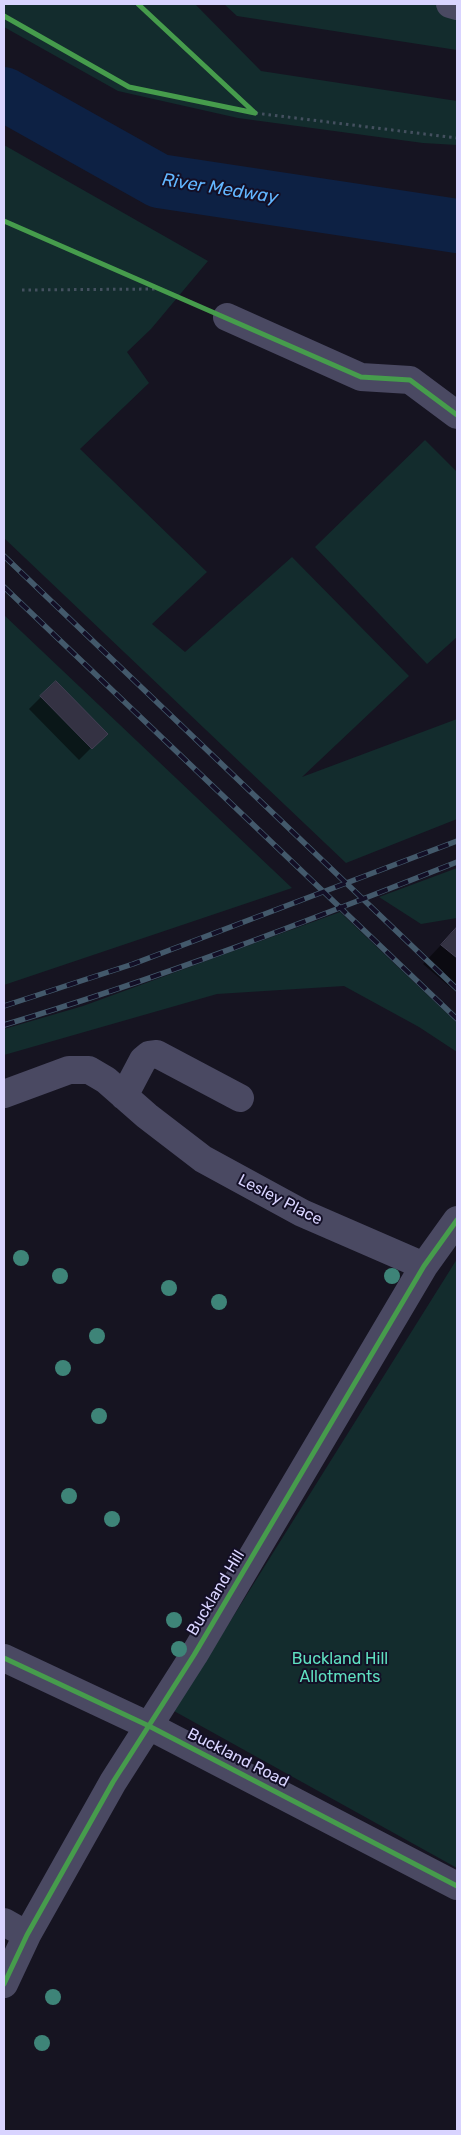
<!DOCTYPE html>
<style>
body{margin:0}
#map{position:relative;width:461px;height:2135px;overflow:hidden;background:#161421;font-family:Rubik,sans-serif}
canvas{display:block}
.frame{position:absolute;inset:0;border:5px solid #d9d4ff;pointer-events:none}
</style>
<div id="map">
<canvas width="461" height="2135"></canvas>
<div class="frame"></div>
</div>
<script>
const ctx = document.querySelector('canvas').getContext('2d');
ctx.lineJoin = 'round';
function fillPath(path, color) { ctx.fillStyle = color; ctx.fill(path, 'evenodd'); }
function strokePath(path, color, width, dash) { ctx.strokeStyle = color; ctx.lineWidth = width; ctx.lineCap = dash ? 'butt' : 'round'; ctx.setLineDash(dash || []); ctx.stroke(path); }
function drawText(font, color, halo, rows, align = 'center') {
  ctx.font = font + ' Rubik,sans-serif'; ctx.lineWidth = 4; ctx.setLineDash([]); ctx.textBaseline = 'middle'; ctx.strokeStyle = halo; ctx.fillStyle = color; for (const [text, x, y, turn = 0] of rows) {
    ctx.save(); ctx.translate(x, y); ctx.rotate((+turn || 0) * Math.PI / 180); ctx.textAlign = isNaN(turn) ? turn : align; if (halo) ctx.strokeText(text, 0, 0); ctx.fillText(text, 0, 0); ctx.restore();
  }
}
fillPath(new Path2D(`
 M4 4H195L261 71 457 101V145L423 143 238 118 118 91 4 27Z
 M224 4H457V50L237 16Z
 M4 145 208 261 151 329 127 352 149 383 80 449 207 572 152 624 185 652 292 557 409 676 302 777 457 719V819L346 863 4 538Z
 M425 440 457 472V637L427 664 315 547Z
 M4 615 292 888 4 985Z
 M457 868V918L421 924 379 897Z
 M340 912 457 1023V1052L419 1027 344 986 217 994 4 1055V1029L83 1006Z
 M457 1259V1868L174 1711Z`), '#132c2d');
fillPath(new Path2D(`
 M56 682 106 733 79 760 29 709Z
 M457 928V993L423 964Z`), '#0007');
strokePath(new Path2D(`
 M4 94 159 181 457 226`), '#0d2144', 54);
const building = new Path2D(`
 M56 681 108 734 92 749 40 696Z
 M457 927V958L441 945Z`);
fillPath(building, '#343243');
strokePath(building, '#433f54', 1);
strokePath(new Path2D(`
 M138 4 255 112
 M4 16 129 87 255 113 457 138
 M4 221 200 306
 M22 290 157 289`), '#44505f', 3, [2.5, 4]);
strokePath(new Path2D(`
 M450 4 457 6
 M227 317 361 377 410 380 457 415
 M4 1094 69 1070H89L106 1080 147 1116 203 1159 302 1213 424 1266
 M124 1096 143 1060 149 1055 157 1054 240 1098
 M4 1658 149 1726 457 1886
 M4 1922 27 1935
 M4 1984 27 1935 113 1782 194 1655 424 1266 457 1220`), '#4a4962', 28);
const rail = new Path2D(`
 M4 556 457 989
 M4 587 457 1019
 M4 1006 133 964 457 841
 M4 1025C158 979 308 921 457 862`);
strokePath(rail, '#43596b', 5.5);
strokePath(rail, '#130f26', 4, [11]);
strokePath(new Path2D(`
 M138 4 255 113
 M4 16 129 87 255 113
 M4 221 361 377 410 380 457 415
 M4 1658 149 1726 457 1886
 M4 1984 27 1935 113 1782 194 1655 424 1266 457 1220`), '#469c4c', 5);
ctx.fillStyle = '#3e8478';
for (const [x, y] of [
 [21,1258],
 [60,1276],
 [392,1276],
 [169,1288],
 [219,1302],
 [97,1336],
 [63,1368],
 [99,1416],
 [69,1496],
 [112,1519],
 [174,1620],
 [179,1649],
 [53,1997],
 [42,2043]
]) { ctx.beginPath(); ctx.arc(x, y, 8, 0, 2 * Math.PI); ctx.fill(); }
drawText('16px', '#d9d4ff', '#130f26', [
 ["Lesley Place",280,1200,27],
 ["Buckland Hill",216,1593,-59],
 ["Buckland Road",238,1758,27]
]);
drawText('16px', '#5fe0c0', '#130f26', [
 ["Buckland Hill",340,1659],
 ["Allotments",340,1677]
]);
drawText('italic 18px', '#62b6ff', '#130f26', [
 ["River Medway",220,189,9]
]);
</script>
